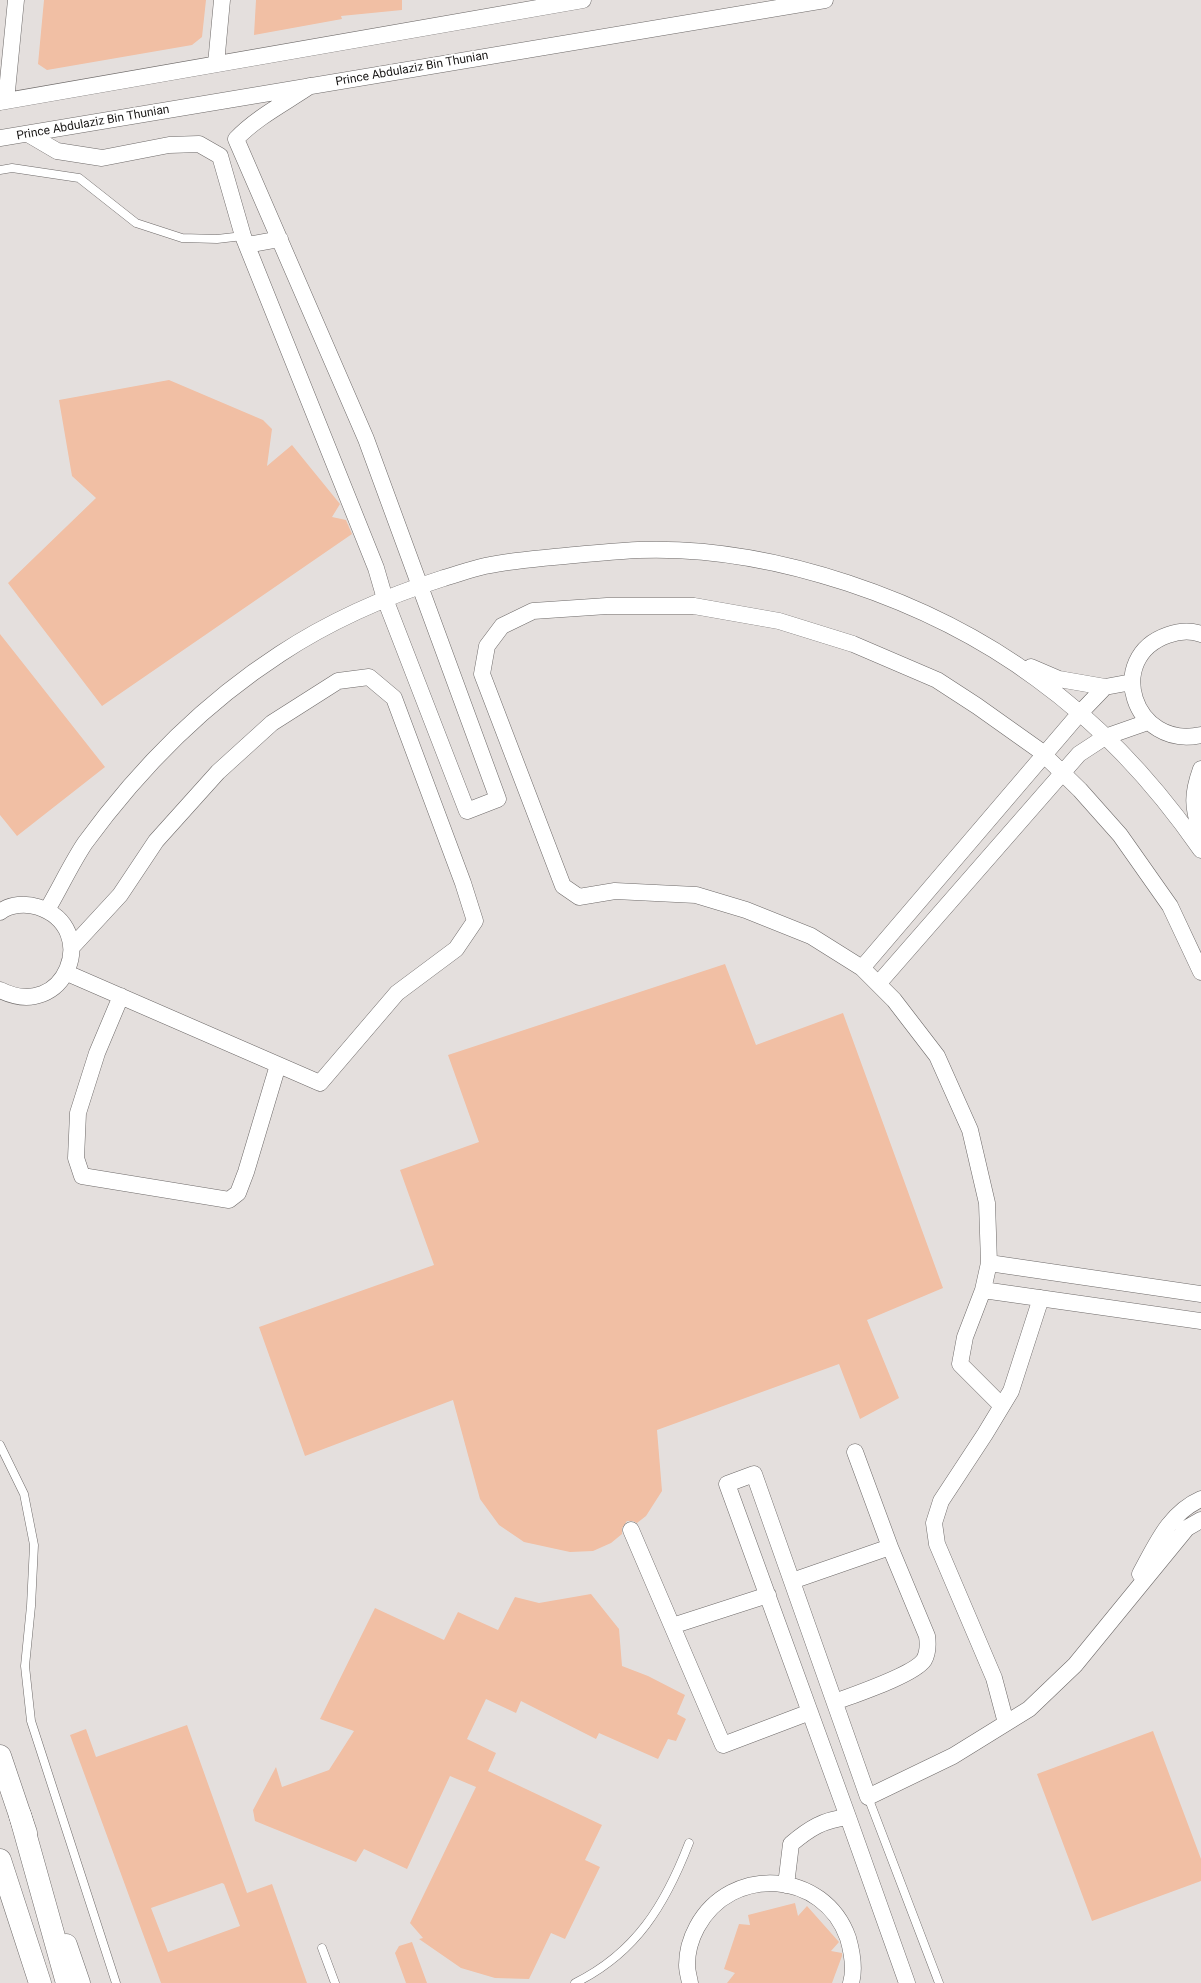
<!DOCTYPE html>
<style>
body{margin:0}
canvas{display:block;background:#e4dfdd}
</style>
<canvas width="1201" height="1983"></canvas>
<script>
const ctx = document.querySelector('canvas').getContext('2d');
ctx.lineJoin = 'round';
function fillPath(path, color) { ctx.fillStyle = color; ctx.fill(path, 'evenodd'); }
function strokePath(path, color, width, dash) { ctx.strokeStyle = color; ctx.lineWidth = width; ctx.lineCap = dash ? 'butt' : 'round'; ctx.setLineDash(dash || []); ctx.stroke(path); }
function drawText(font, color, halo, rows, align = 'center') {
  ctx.font = font + ' Roboto,sans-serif'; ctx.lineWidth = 4; ctx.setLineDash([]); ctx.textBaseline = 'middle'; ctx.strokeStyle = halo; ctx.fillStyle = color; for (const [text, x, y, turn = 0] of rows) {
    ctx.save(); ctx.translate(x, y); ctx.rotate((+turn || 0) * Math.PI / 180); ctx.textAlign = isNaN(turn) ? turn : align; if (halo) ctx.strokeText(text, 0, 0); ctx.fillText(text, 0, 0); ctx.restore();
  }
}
fillPath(new Path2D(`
 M44 0H206L202 37 192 45 47 70 38 64Z
 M256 0H402V10L341 16 342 19 254 35Z
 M169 380 263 420 272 429 267 466 292 445 340 504 332 517 346 520 352 534 102 706 8 583 96 498 72 476 59 400Z
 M0 634 105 767 17 836 0 815Z
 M725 964 756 1045 843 1013 943 1288 867 1320 899 1398 860 1419 839 1364 657 1430 662 1491 646 1516 637 1523 633 1521H627L622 1528V1534L611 1543 593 1551 570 1552 524 1542 499 1525 480 1499 453 1400 305 1456 259 1327 434 1265 400 1170 479 1142 448 1055Z
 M591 1594 619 1629 622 1666 648 1676 685 1695 677 1714 686 1719 676 1741 668 1739 658 1759 599 1733 596 1739 521 1701 516 1713 486 1699 467 1739 496 1753 488 1771 602 1825 585 1860 600 1867 565 1939 551 1933 529 1979 495 1978 461 1968 419 1939 423 1938 410 1923 476 1787 450 1776 407 1869 364 1849 356 1862 255 1821 253 1810 276 1767 282 1787 329 1770 354 1731 320 1719 375 1608 444 1640 458 1612 498 1630 515 1597 539 1603Z
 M187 1725 247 1893 272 1884 307 1983H161L70 1735 86 1729 96 1757ZM222 1883 224 1884 240 1926 168 1952 151 1908Z
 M1153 1731 1201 1859V1881L1092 1921 1037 1774Z
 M795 1903 798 1916 807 1906 839 1942 831 1951 842 1953V1956L832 1983H727L735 1973 724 1969 739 1924 750 1925 748 1915Z
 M412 1942 427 1983H406L395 1953 399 1946Z`), '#f1bfa4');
const service = new Path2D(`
 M0 170 12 168 79 178 136 223 182 238 217 239 243 236
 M0 1445 24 1494 34 1545 31 1606 25 1666 31 1721 116 1983
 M868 1797 939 1983
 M322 1948 335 1983
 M575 1983C636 1953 665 1905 689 1843`);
const minor = new Path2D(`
 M216 64 222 0
 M6 101 16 0
 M0 102 583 0
 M28 134 57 151 102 158 169 145 199 144 220 156 243 236 376 568 385 599 467 811 498 799 366 439 236 139C257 117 285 103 310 86
 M0 138 825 0
 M247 245 280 239
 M1201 634C1190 630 1179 631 1168 635 1104 657 1133 750 1201 735
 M1031 667 1059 679 1105 687 1132 682
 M1201 769C1192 794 1192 807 1201 832
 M47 910C60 888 71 864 85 843 139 769 203 704 280 654 330 621 387 596 444 578 458 574 471 569 485 566 514 560 545 558 575 555 596 553 617 551 638 550 772 545 930 600 1037 679 1102 726 1156 785 1201 850
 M0 912C10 904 26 903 38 907 102 928 65 1023 0 990
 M862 968 1079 714 1105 687
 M67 973 320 1083 397 993 456 949 475 921 463 883 394 698 369 677 338 681 272 723 218 772 156 841 120 895 72 947
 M878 984 1079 754 1105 737 1148 722
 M121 996 97 1053 78 1113 76 1158 82 1176 229 1200 238 1193 246 1172 278 1065
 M989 1263 1201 1294
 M983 1290 1201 1321
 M1002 1406 960 1364 965 1337 983 1290 989 1263 987 1203 970 1130 937 1056 894 1000 862 968 811 936 746 910 696 895 615 891 579 897 563 886 482 674 487 646 502 626 533 611 607 606H694L779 621 853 644 937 680 977 706 1039 750 1080 790 1120 835 1170 906 1201 972
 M631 1530 723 1745 810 1712
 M1140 1574C1156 1545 1169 1513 1201 1499
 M792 1581 890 1547 855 1452
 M672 1626 768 1595
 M835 1702C853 1695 914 1675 924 1660 928 1653 928 1643 927 1636L890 1547
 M1006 1723 994 1678 937 1544 934 1523 941 1501 985 1434 1011 1391 1041 1298
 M786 1885 791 1844C810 1828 823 1820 848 1817
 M690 1983C689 1977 687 1971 687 1965 687 1952 691 1938 697 1927 731 1864 824 1870 848 1938 852 1952 855 1969 851 1983
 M907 1983 848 1817 727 1484 754 1474 868 1797 953 1756 1029 1709 1075 1665 1187 1528 1201 1520`);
const secondary = new Path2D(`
 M0 1756 26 1833
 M66 1945 79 1983`);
const primary = new Path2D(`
 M20 1815 67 1983
 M0 1860 40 1983`);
strokePath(service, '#6e6a69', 9);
strokePath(minor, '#6e6a69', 17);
strokePath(secondary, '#6e6a69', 23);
strokePath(primary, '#6e6a69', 23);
strokePath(service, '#fff', 8);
strokePath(minor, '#fff', 16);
strokePath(secondary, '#fff', 22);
strokePath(primary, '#fff', 22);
drawText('12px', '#181615', '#fff', [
 ["Prince Abdulaziz Bin Thunian",412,69,-10],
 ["Prince Abdulaziz Bin Thunian",93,123,-10]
]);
</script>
